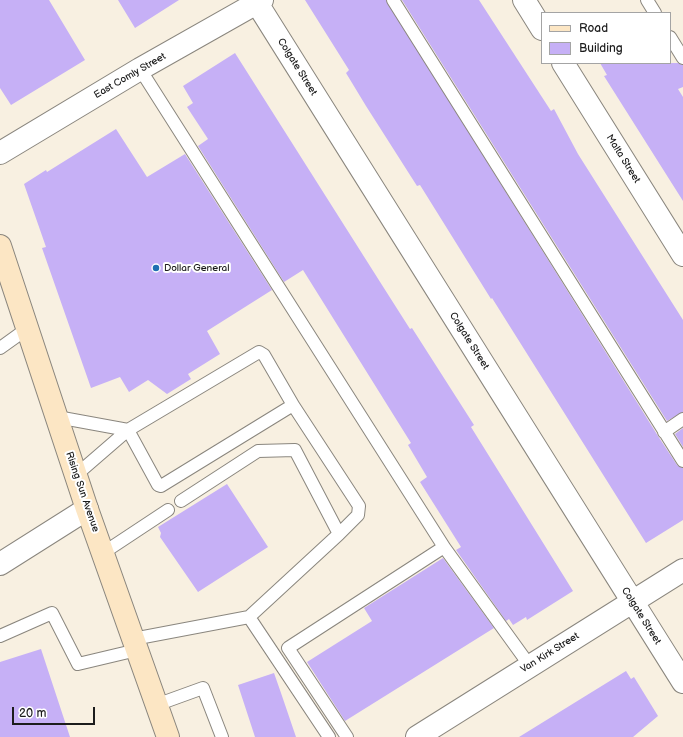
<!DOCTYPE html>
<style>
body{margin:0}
#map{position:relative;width:683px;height:737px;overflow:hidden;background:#f8f0e1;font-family:"Balsamiq Sans",sans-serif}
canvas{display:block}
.legend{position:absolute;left:541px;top:12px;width:130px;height:52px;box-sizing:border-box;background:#fff;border:1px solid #a4a4a4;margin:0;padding:5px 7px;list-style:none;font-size:12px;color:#1c1c1c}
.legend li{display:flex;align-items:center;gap:8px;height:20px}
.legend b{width:20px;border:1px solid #a4a4a4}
.scale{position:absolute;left:12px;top:707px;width:83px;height:18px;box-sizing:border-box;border:2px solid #1c1c1c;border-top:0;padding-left:5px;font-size:12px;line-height:14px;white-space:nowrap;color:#1c1c1c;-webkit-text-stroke:3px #fff;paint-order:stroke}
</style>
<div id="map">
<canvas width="683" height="737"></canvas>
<ul class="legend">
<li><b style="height:5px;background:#fce6c4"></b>Road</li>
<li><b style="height:11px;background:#c6b0f6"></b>Building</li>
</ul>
<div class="scale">20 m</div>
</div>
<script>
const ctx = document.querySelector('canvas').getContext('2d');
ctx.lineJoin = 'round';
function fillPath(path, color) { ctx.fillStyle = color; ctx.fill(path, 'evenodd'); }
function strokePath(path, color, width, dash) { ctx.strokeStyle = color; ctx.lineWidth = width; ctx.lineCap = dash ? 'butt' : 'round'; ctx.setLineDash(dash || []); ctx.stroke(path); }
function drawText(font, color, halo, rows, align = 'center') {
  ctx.font = font + ' "Balsamiq Sans",sans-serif'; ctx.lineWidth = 4; ctx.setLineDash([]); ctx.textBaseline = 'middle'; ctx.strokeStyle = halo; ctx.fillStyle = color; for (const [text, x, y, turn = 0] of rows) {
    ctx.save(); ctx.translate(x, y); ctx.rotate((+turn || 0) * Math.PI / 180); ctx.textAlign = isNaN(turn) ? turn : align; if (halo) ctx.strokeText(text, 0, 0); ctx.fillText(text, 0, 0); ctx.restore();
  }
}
fillPath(new Path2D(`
 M0 0H49L85 60 11 105 0 88Z
 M118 0H179L135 28Z
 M305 0H386L658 436 677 465 683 468V520L646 543 492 298 491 299 420 185 417 186 366 106 346 73 349 70Z
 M402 0H479L551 111 554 109 578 154 683 320V412L667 421Z
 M235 53 382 285 410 329 412 328 474 425 471 427 573 591 527 620 526 617 513 625 509 619 506 621 456 550 461 547 420 482 427 477 408 445 411 443 303 270 284 282 198 146 208 139 187 107 193 103 183 86Z
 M600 63H678L683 65V87L678 89 683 97V201L604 76 607 75Z
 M116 129 147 177 185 154 272 290 207 331 220 354 188 374 191 379 167 394 148 380 129 392 120 377 91 388 42 248 46 247 24 184 46 170 47 172Z
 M683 428V447L675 434Z
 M227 484 268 547 198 592 160 537 161 533 158 527Z
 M443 558 494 628 345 721 307 662 372 621 364 608Z
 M41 649 70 737H0V662Z
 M626 671 631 679 634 677 658 716 633 737H519Z
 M274 673 281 693 296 737H255L238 685Z`), '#c6b0f6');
const lane = new Path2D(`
 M393 0 683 461
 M647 0 655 13
 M670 37 683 58
 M140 69 444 547
 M0 348 28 328
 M57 417 128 430
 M128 430 158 485 161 486 293 405
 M664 432 683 419
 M76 475 128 430 259 352 264 355 293 405 359 506 358 515 339 534
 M103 553 168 510
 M249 617 329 737
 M0 636 52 613 78 664 137 650
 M133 639 249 617 339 534 295 450 258 451 181 501
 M156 705 203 688 222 737
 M347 737 288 648 444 547 530 666`);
const street = new Path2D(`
 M255 0 683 682
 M524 0 542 29
 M563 63 683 255
 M0 153 140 69 262 0
 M0 564 87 509
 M417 737 683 570`);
const secondary = new Path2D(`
 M0 246 87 509 168 737`);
strokePath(lane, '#8a867e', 14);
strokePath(street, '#8a867e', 24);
strokePath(secondary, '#8a867e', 24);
strokePath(lane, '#fff', 12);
strokePath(street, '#fff', 22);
strokePath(secondary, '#fce6c4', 22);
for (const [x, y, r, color] of [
 [156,268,4,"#1f6fb2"]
]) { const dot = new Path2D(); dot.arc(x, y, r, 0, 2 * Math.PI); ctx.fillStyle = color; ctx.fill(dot); strokePath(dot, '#fff', 1.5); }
drawText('10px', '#1c1c1c', '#fff', [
 ["Colgate Street",297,67,58],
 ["East Comly Street",130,76,-30],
 ["Malta Street",623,159,58],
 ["Colgate Street",469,341,58],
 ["Rising Sun Avenue",82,492,71],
 ["Colgate Street",641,616,58],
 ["Van Kirk Street",550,653,-32]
]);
drawText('10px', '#1c1c1c', '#fff', [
 ["Dollar General",164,268]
], 'left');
</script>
